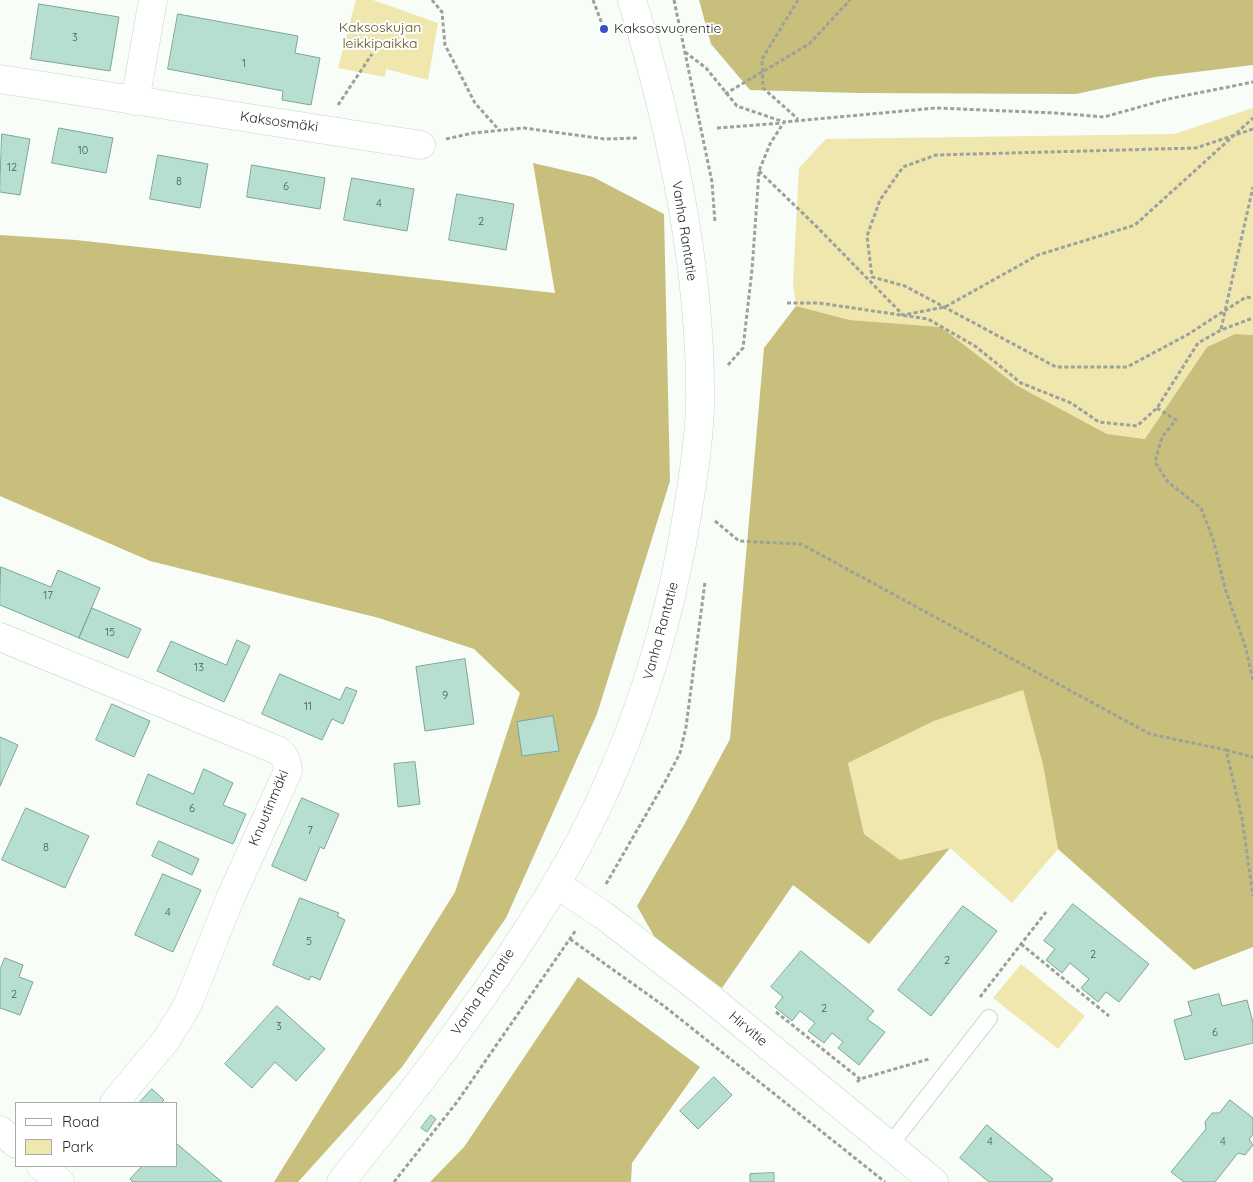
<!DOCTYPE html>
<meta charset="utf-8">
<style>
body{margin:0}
#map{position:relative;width:1253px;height:1182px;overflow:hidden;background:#f8fdf8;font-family:Quicksand,sans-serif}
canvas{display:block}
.legend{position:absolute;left:15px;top:1102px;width:162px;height:65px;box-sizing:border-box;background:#fff;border:1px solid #a7aca8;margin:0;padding:6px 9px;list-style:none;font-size:15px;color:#242f26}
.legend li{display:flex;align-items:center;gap:10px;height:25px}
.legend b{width:25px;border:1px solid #a7aca8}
</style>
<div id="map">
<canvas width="1253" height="1182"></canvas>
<ul class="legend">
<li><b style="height:6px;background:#fff"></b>Road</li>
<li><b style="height:14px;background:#efe7ae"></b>Park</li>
</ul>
</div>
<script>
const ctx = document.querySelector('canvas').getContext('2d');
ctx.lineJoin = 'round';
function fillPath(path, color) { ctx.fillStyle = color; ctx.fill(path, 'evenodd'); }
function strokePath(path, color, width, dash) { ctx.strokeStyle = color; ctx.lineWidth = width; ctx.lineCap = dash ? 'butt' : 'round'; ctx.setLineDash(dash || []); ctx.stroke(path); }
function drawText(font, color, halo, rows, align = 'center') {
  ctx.font = font + ' Quicksand,sans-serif'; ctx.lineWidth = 4; ctx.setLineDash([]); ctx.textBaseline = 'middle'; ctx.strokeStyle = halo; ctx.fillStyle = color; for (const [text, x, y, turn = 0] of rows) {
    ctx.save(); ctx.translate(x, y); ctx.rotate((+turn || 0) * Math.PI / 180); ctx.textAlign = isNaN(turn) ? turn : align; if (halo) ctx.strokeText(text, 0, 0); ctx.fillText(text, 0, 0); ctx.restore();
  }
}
fillPath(new Path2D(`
 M356 0H373L438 23 428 80 386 69 385 77 338 68Z
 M1253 108V335L1235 334 1207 347 1146 439 1107 434 1016 385 941 327 850 320 796 306 793 283 799 168 826 139 1174 134Z
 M1023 690 1043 765 1058 849 1012 903 950 848 900 860 864 834 848 763 934 721Z
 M1021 964 1085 1016 1058 1049 993 998Z`), '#efe7ae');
fillPath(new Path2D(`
 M699 0H1253V65L1155 77 1076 94 857 93 750 90 711 44Z
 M533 163 593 177 664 214 670 481 597 714 506 918 402 1067 298 1182H274L455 892 520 693 474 649 379 618 150 561 0 496V235L76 240 555 293Z
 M796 306 850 320 941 327 1016 385 1107 434 1145 439 1207 347 1235 334 1253 335V947L1194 970 1058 849 1043 765 1023 690 934 721 848 763 864 834 900 860 950 848 869 944 793 885 722 988 659 945 637 906 684 825 730 739 764 348Z
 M578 977 700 1067 632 1163 631 1182H430L464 1147Z`), '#c8bf7c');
const building = new Path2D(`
 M39 4 119 17 110 71 31 59Z
 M178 14 298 36 295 53 320 58 311 105 282 100 283 91 168 69Z
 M59 128 113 138 106 173 52 163Z
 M2 134 30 139 20 195 0 192Z
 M158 155 208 164 200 208 150 199Z
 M252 165 325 178 320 209 247 197Z
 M352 178 414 189 407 231 344 220Z
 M457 194 514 204 506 250 449 240Z
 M1 567 51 587 58 570 100 588 79 638 0 605Z
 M92 608 141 629 128 658 79 638Z
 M237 640 250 646 224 702 157 671 171 641 226 665Z
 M465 659 474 724 425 731 416 667Z
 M280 674 340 700 346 687 357 691 343 724 332 719 322 740 262 714Z
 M112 704 150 721 134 757 96 740Z
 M553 716 559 751 522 756 517 722Z
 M0 737 18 745 0 786Z
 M415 762 420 804 398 807 394 764Z
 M204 769 233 783 223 805 246 814 233 844 136 804 148 774 193 794Z
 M302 798 339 814 324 849 320 847 306 881 272 866Z
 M26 808 89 836 65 888 2 860Z
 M159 841 199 859 192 875 152 856Z
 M163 874 201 890 173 952 135 935Z
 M300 898 339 913 337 916 345 920 320 980 311 976 309 980 273 965Z
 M1073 904 1149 964 1119 1002 1106 992 1098 1002 1081 988 1089 979 1070 963 1062 973 1046 960 1055 949 1044 941Z
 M963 906 997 931 931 1016 898 990Z
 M801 951 874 1011 867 1019 885 1032 859 1065 838 1048 843 1042 832 1033 824 1043 808 1031 815 1023 800 1011 792 1021 775 1007 783 997 771 987Z
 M5 958 23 965 19 977 33 982 20 1015 0 1008V970Z
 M1219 994 1222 1006 1247 1000 1253 1023V1043L1185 1060 1174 1020 1192 1015 1188 1002Z
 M277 1006 325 1049 296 1081 275 1062 252 1088 225 1064Z
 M714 1077 732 1095 698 1129 680 1111Z
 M152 1089 164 1100 161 1103H139Z
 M1230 1100 1253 1118V1135L1249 1139 1253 1145 1245 1155 1238 1153 1215 1182H1184L1171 1172 1206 1129 1205 1122 1212 1113H1219Z
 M431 1115 436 1119 427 1132 421 1128Z
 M987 1125 1053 1179 1051 1182H989L960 1158Z
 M176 1143 222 1182H133L130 1179 142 1166H176Z
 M774 1173V1182H750V1174Z`);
fillPath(building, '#b6dfd1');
strokePath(building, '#7ea598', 1);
const lane = new Path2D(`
 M890 1145 989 1018`);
const street = new Path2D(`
 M0 79 421 145
 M135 101 153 0
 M0 637 277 750C286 756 287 761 288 771L229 901 188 1004 167 1039 114 1103
 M556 884 603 915 703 992 934 1182
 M0 1130 16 1144
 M41 1166 60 1182`);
const secondary = new Path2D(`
 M341 1182C417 1087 494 988 556 884 624 770 666 644 687 515 693 479 699 442 700 406 702 271 671 128 632 0`);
strokePath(lane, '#bedbc2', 18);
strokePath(street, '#bedbc2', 29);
strokePath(secondary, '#bedbc2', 29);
strokePath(new Path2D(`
 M432 0 442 12 445 45 475 103 499 130
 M593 0 604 29
 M674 0 712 182 715 223
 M798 0 762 59 763 88 798 119
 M685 52 706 68 737 106 784 122
 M725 94 809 44 850 0
 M338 105 372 54
 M717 128 781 123
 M1253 129 1196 148 936 155 903 167 880 200 867 236 872 277 905 286 1056 367H1127L1187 335 1246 297 1253 298
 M446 139 473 133 524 128 605 139 639 138
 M759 171 815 225 903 315 945 307 1038 255 1135 225 1253 118
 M787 303H819L928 319 975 346 1021 383 1071 403 1099 422 1137 426 1157 408 1198 343 1221 330 1253 318
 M1221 329 1253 187
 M728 365 743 348 752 270 759 171 770 144 784 122 936 108 1055 113 1104 117 1168 99 1253 82
 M1157 408 1176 420 1162 437 1155 462 1168 482 1201 508 1213 539 1225 588 1246 649 1253 680
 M715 521 739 541 801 544 1150 734 1226 750 1242 818 1253 896
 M1226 750 1253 757
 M606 884 666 780 680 753 686 727 705 582
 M570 939 664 1006 885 1182
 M1021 944 1109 1016
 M980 997 1046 912
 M776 1012 860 1079
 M857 1082 860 1079 929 1059
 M394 1182 457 1102 576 930`), '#9aa29b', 3, [4, 2.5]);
strokePath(lane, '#fff', 16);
strokePath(street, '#fff', 28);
strokePath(secondary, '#fff', 28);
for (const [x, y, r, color] of [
 [604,29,5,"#3750c2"]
]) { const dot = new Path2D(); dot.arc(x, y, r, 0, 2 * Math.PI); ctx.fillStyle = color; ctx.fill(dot); strokePath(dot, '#fff', 2); }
drawText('11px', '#485b51', null, [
 ["3",75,38],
 ["1",244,64],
 ["10",83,151],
 ["12",12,168],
 ["8",179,182],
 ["6",286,187],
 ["4",379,204],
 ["2",481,222],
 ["17",48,596],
 ["15",110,633],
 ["13",199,668],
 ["9",445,696],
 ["11",308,707],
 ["6",192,809],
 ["7",310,831],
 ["8",46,848],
 ["4",168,913],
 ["5",309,942],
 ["2",1093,955],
 ["2",947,961],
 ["2",14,995],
 ["2",824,1009],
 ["3",279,1027],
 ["6",1215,1033],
 ["4",990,1142],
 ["4",1223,1142]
]);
drawText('14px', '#5a5320', '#fff', [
 ["Kaksoskujan",380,28],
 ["leikkipaikka",380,44]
]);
drawText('14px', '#242f26', '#fff', [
 ["Kaksosvuorentie",614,29]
], 'left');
drawText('14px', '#242f26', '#fff', [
 ["Kaksosmäki",279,122,8],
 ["Vanha Rantatie",684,231,81],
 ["Vanha Rantatie",661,631,-75],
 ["Knuutinmäki",269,808,-67],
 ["Vanha Rantatie",483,992,-56],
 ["Hirvitie",748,1029,40]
]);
</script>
